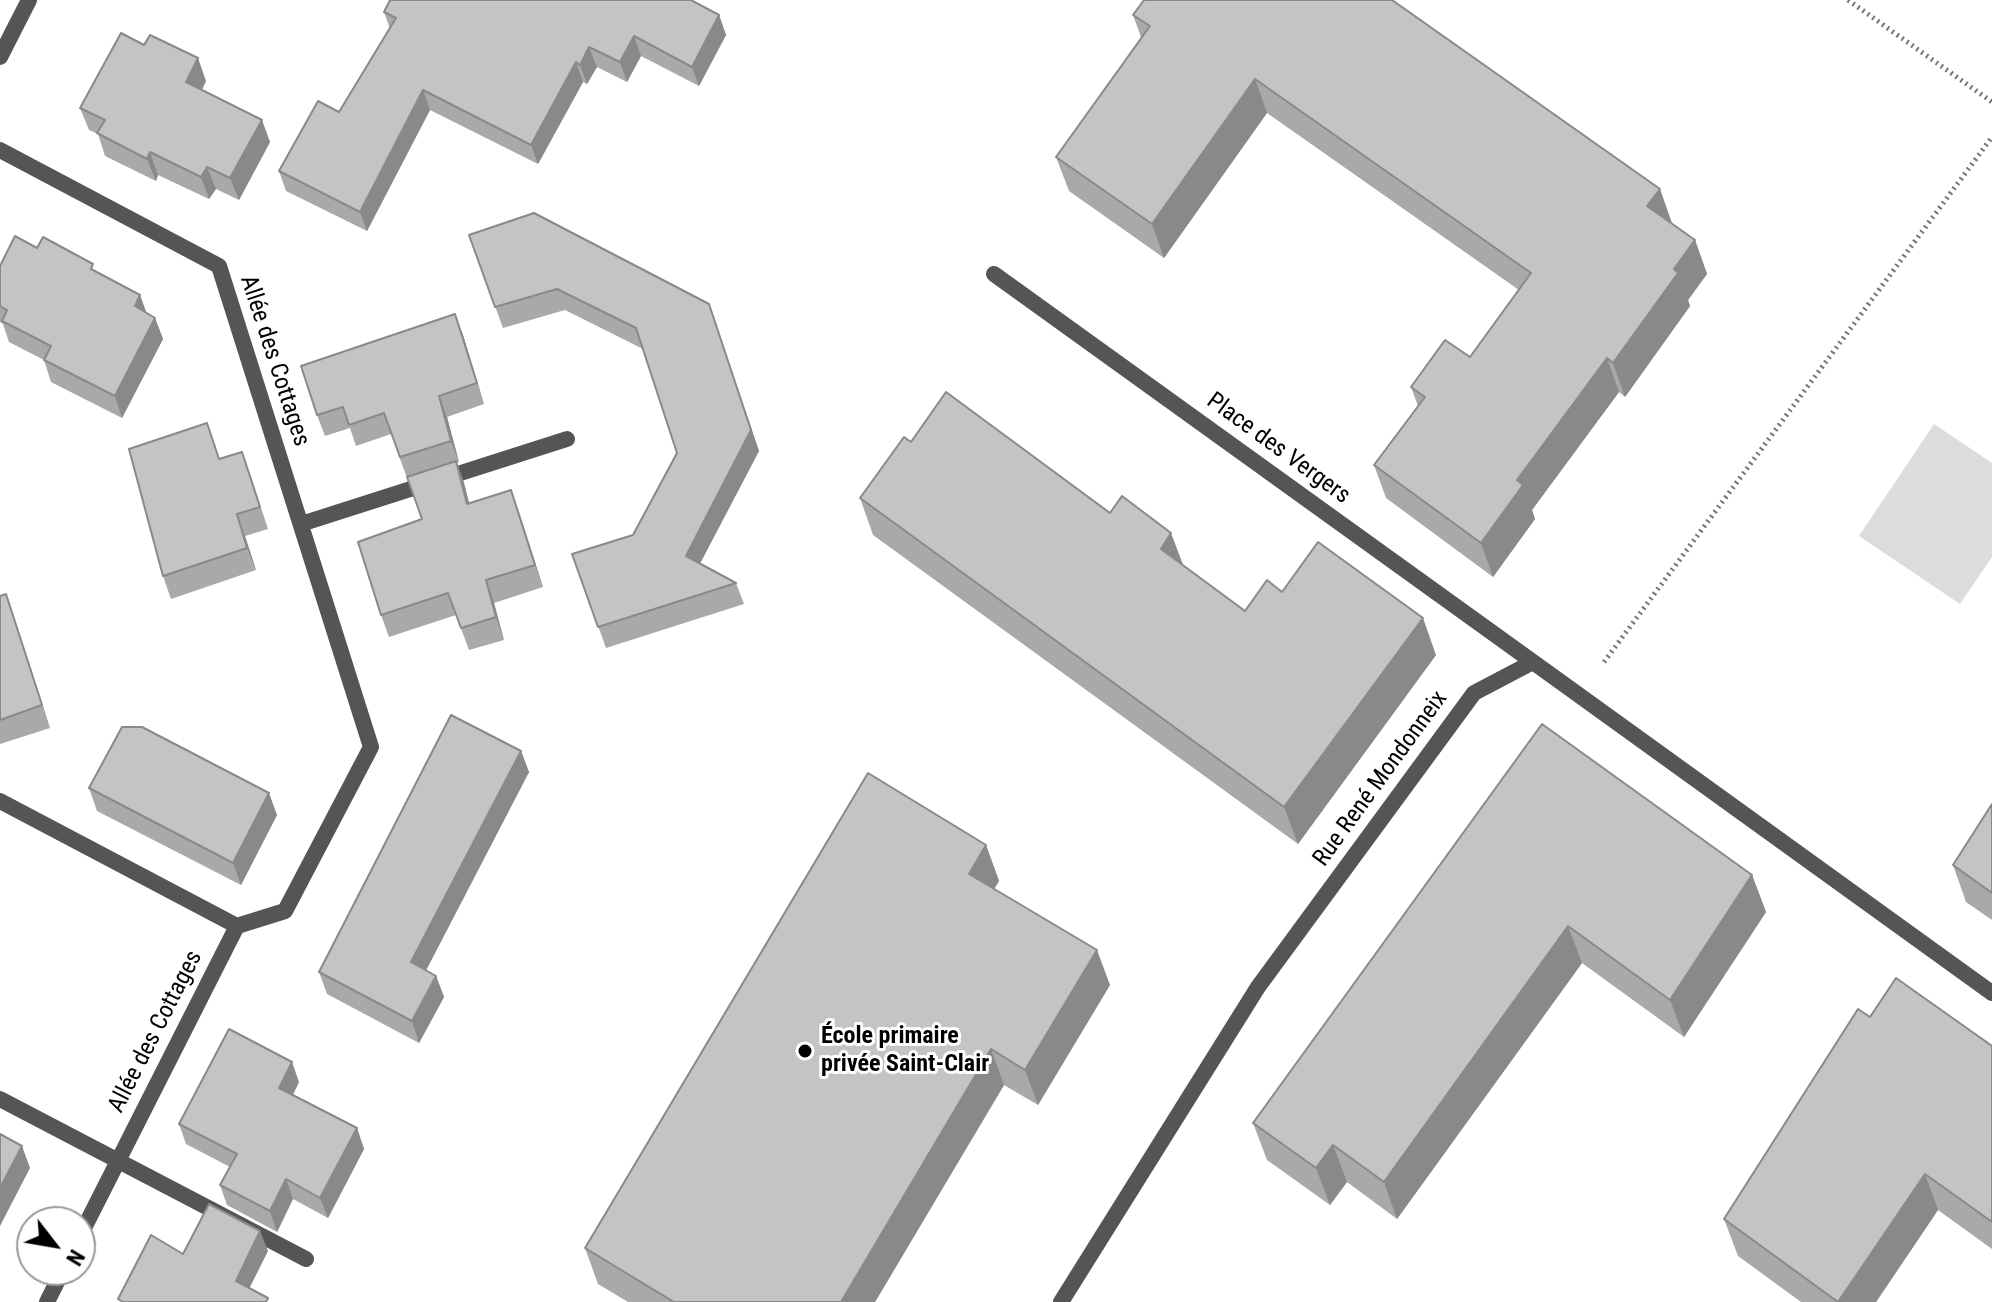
<!DOCTYPE html>
<meta charset="utf-8">
<style>
body{margin:0}
#map{position:relative;width:1992px;height:1302px;overflow:hidden;background:#fff;font-family:"Roboto Condensed",sans-serif}
canvas{display:block}
.north{position:absolute;left:16px;top:1206px;width:80px;height:80px;box-sizing:border-box;background:#fff;border:2px solid #999;border-radius:50%;rotate:121deg;font-size:22px;font-weight:700;line-height:32px;text-align:center;color:#000}
.north::after{content:'';display:block;margin:auto;width:28px;height:36px;background:#000;clip-path:polygon(50% 0,100% 100%,50% 72%,0 100%)}
</style>
<div id="map">
<canvas width="1992" height="1302"></canvas>
<div class="north">N</div>
</div>
<script>
const ctx = document.querySelector('canvas').getContext('2d');
ctx.lineJoin = 'round';
function fillPath(path, color) { ctx.fillStyle = color; ctx.fill(path, 'evenodd'); }
function strokePath(path, color, width, dash) { ctx.strokeStyle = color; ctx.lineWidth = width; ctx.lineCap = dash ? 'butt' : 'round'; ctx.setLineDash(dash || []); ctx.stroke(path); }
function drawText(font, color, halo, rows, align = 'center') {
  ctx.font = font + ' "Roboto Condensed",sans-serif'; ctx.lineWidth = 6; ctx.setLineDash([]); ctx.textBaseline = 'middle'; ctx.strokeStyle = halo; ctx.fillStyle = color; for (const [text, x, y, turn = 0] of rows) {
    ctx.save(); ctx.translate(x, y); ctx.rotate((+turn || 0) * Math.PI / 180); ctx.textAlign = isNaN(turn) ? turn : align; if (halo) ctx.strokeText(text, 0, 0); ctx.fillText(text, 0, 0); ctx.restore();
  }
}
fillPath(new Path2D(`
 M1934 424 1992 463V557L1960 604 1859 536Z`), '#dcdcdc');
strokePath(new Path2D(`
 M1848 0 1992 102
 M1604 662 1992 137`), '#777', 5, [2, 4]);
strokePath(new Path2D(`
 M0 57 29 0
 M0 150 219 266 371 747 285 911 237 926 80 1236
 M994 274 1533 662
 M301 524 567 439
 M0 801 237 926
 M0 1099 306 1259
 M47 1302 63 1270
 M1061 1302 1258 987 1474 693 1533 662 1992 993`), '#555', 16);
fillPath(new Path2D(`
 M384 12 719 15 726 35 699 86 641 56 627 82 597 67 587 84 583 82 538 164 430 110 367 231 286 191 279 171 339 112 390 29Z
 M1133 15 1672 223 1695 240 1707 274 1688 300 1690 306 1625 397 1619 392 1532 510 1535 519 1493 577 1386 498 1374 465 1418 406 1411 387 1470 357 1519 290 1267 113 1164 258 1069 191 1056 157 1141 37Z
 M206 81 202 90 270 142 239 200 216 189 209 199 158 175 156 181 105 156 98 134 89 130 80 108Z
 M469 235 716 325 759 451 700 563 736 583 744 604 606 648 572 554 633 535 677 453 643 349 565 310 503 328Z
 M37 248 96 271 140 295 146 313 155 318 163 339 122 418 51 382 44 360 9 342 3 324 0 322V266Z
 M463 335 484 404 447 417 459 462 457 463 464 483 469 503 511 490 543 587 494 603 504 640 469 650 456 615 389 637 381 615 422 519 391 434 356 446 350 428 325 436 317 415Z
 M911 442 1183 566 1245 611 1282 592 1436 655 1298 844 873 535 860 498Z
 M220 459 250 474 268 529 245 536 256 570 171 599 163 576Z
 M6 594 50 728 0 744V596Z
 M1542 724 1752 875 1766 912 1684 1037 1582 963 1397 1219 1347 1182 1330 1205 1267 1160 1253 1123Z
 M521 751 529 772 426 970 436 976 444 997 419 1043 327 994 319 972Z
 M89 788 277 815 241 885 97 811Z
 M1992 804V920L1966 902 1953 865Z
 M986 845 999 881 994 889 1110 985 1038 1105 1004 1085 875 1302H628L598 1284 585 1248Z
 M1870 1017 1992 1046V1249L1938 1210 1876 1302H1801L1738 1256 1724 1219Z
 M299 1082 293 1095 357 1128 364 1149 328 1218 293 1199 277 1232 227 1205 220 1185 230 1167 186 1144 179 1124Z`), '#a9a9a9');
fillPath(new Path2D(`
 M719 15 726 35 699 86 692 67Z
 M634 36 641 56 627 82 620 62Z
 M589 47 597 67 587 84 580 65Z
 M198 58 206 81 194 105 186 82Z
 M576 62 583 82 538 164 531 145Z
 M1255 79 1267 113 1164 258 1152 224Z
 M423 90 430 110 367 231 360 212Z
 M262 120 270 142 239 200 230 178Z
 M150 152 158 175 156 181 147 159Z
 M207 167 216 189 209 199 201 177Z
 M1660 189 1672 223 1660 239 1647 206Z
 M1695 240 1707 274 1688 300 1690 306 1625 397 1613 363 1674 269Z
 M140 295 148 317 135 306Z
 M455 314 463 335 484 404 477 383Z
 M155 318 163 339 122 418 115 396Z
 M716 325 759 451 693 577 686 556Z
 M1607 358 1619 392 1532 510 1535 519 1493 577 1481 543 1517 480Z
 M439 396 447 417 459 462 451 441Z
 M456 461 464 483 475 526 467 504Z
 M511 490 519 512 543 587 535 565Z
 M237 514 245 536 256 570 247 548Z
 M1171 533 1185 570 1161 549Z
 M486 580 494 603 504 640 496 617Z
 M6 594 14 617 50 728 42 705Z
 M1423 618 1436 655 1298 844 1284 807Z
 M521 751 529 772 419 984 411 962Z
 M269 793 277 815 241 885 233 863Z
 M986 845 999 881 982 909 969 874Z
 M1752 875 1766 912 1684 1037 1670 1000Z
 M1568 926 1582 963 1397 1219 1384 1182Z
 M1097 950 1110 985 1038 1105 1025 1070Z
 M436 976 444 997 419 1043 412 1021Z
 M991 1049 1004 1085 875 1302H841Z
 M292 1062 299 1082 286 1108 279 1088Z
 M357 1128 364 1149 328 1218 320 1198Z
 M1333 1145 1347 1182 1330 1205 1316 1168Z
 M22 1146 30 1168 0 1226V1188Z
 M1925 1174 1938 1210 1876 1302H1838Z
 M286 1179 293 1199 277 1232 270 1211Z
 M260 1231 268 1251 243 1301 236 1281Z`), '#898989');
const building = new Path2D(`
 M390 0H691L719 15 692 67 634 36 620 62 589 47 580 65 576 62 531 145 423 90 360 212 279 171 318 101 339 112 396 18 384 12Z
 M1144 0H1392L1660 189 1647 206 1695 240 1674 269 1678 273 1613 363 1607 358 1517 480 1523 485 1481 543 1374 465 1425 397 1411 387 1445 340 1470 357 1531 273 1255 79 1152 224 1056 157 1150 26 1133 15Z
 M121 33 144 45 150 35 198 58 186 82 262 120 230 178 207 167 201 177 150 152 147 159 97 133 105 120 80 108Z
 M534 213 709 304 751 430 686 556 736 583 598 627 572 554 633 535 677 453 636 328 557 289 495 307 469 235Z
 M15 236 37 248 43 237 93 264 91 269 140 295 135 306 155 318 115 396 44 360 51 346 2 321 7 310 0 306V266Z
 M455 314 477 383 439 396 451 441 400 457 384 413 349 425 343 407 317 415 301 366Z
 M946 392 1110 513 1122 496 1171 533 1161 549 1245 611 1267 580 1282 592 1318 542 1423 618 1284 807 860 498 904 437 911 442Z
 M207 423 219 459 242 452 260 507 237 514 247 548 163 576 129 449Z
 M456 461 467 504 511 490 535 565 486 580 496 617 461 628 448 593 381 615 358 542 422 519 407 477Z
 M6 594 42 705 0 720V596Z
 M451 715 521 751 411 962 436 976 412 1021 319 972Z
 M1542 724 1752 875 1670 1000 1568 926 1384 1182 1333 1145 1316 1168 1253 1123Z
 M122 727H142L269 793 233 863 89 788Z
 M868 773 986 845 969 874 1097 950 1025 1070 991 1049 841 1302H674L585 1248Z
 M1992 804V893L1953 865Z
 M1896 978 1992 1046V1222L1925 1174 1838 1302 1724 1219 1858 1009 1870 1017Z
 M229 1029 292 1062 279 1088 357 1128 320 1198 286 1179 270 1211 220 1185 237 1154 179 1124Z
 M0 1134 22 1146 0 1188Z
 M209 1204 260 1231 236 1281 268 1298 266 1302H123L118 1299 151 1235 183 1254Z`);
fillPath(building, '#c4c4c4');
strokePath(building, '#898989', 2);
for (const [x, y, r, color] of [
 [805,1051,8,"#000"]
]) { const dot = new Path2D(); dot.arc(x, y, r, 0, 2 * Math.PI); ctx.fillStyle = color; ctx.fill(dot); strokePath(dot, '#fff', 3); }
drawText('24px', '#000', '#fff', [
 ["Allée des Cottages",274,361,72],
 ["Place des Vergers",1278,449,36],
 ["Rue René Mondonneix",1381,779,-54],
 ["Allée des Cottages",156,1032,-63]
]);
drawText('bold 24px', '#000', '#fff', [
 ["École primaire",821,1037],
 ["privée Saint-Clair",821,1065]
], 'left');
</script>
